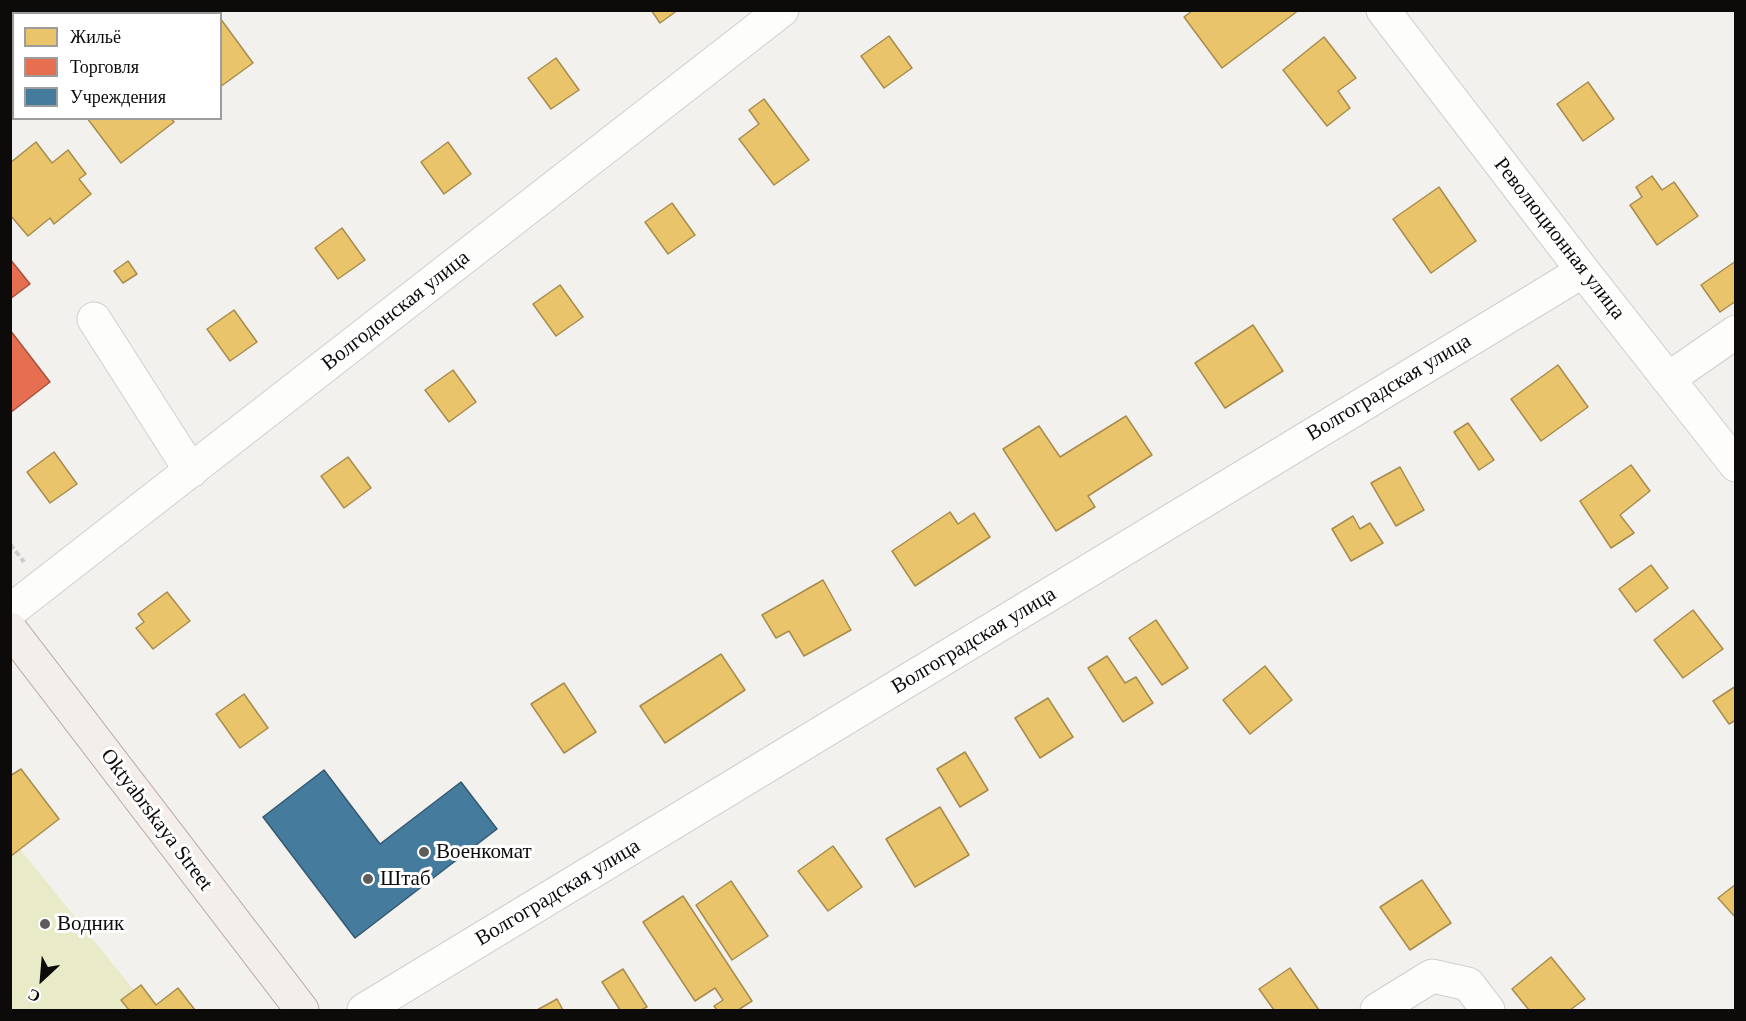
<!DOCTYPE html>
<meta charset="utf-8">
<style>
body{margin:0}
#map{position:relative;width:1746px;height:1021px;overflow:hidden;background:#f3f1ee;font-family:"Times New Roman",serif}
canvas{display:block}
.frame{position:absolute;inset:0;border:12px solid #0d0b0a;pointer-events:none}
.legend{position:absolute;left:12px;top:12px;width:210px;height:108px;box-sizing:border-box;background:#fff;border:2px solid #9e9d9d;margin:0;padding:8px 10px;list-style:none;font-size:18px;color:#0d0b0a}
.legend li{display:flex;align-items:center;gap:12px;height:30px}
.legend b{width:30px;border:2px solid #9e9d9d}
.north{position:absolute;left:12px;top:949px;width:60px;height:60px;-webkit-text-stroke:4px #fff;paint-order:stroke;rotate:206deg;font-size:16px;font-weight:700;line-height:24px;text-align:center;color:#0d0b0a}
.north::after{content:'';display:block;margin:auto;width:21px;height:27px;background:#0d0b0a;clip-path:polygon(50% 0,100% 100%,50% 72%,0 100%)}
</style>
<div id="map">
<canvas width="1746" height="1021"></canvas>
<div class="frame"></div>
<ul class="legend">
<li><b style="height:16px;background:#e9c46a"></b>Жильё</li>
<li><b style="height:16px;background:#e76f51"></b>Торговля</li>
<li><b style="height:16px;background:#457b9d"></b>Учреждения</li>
</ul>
<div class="north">С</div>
</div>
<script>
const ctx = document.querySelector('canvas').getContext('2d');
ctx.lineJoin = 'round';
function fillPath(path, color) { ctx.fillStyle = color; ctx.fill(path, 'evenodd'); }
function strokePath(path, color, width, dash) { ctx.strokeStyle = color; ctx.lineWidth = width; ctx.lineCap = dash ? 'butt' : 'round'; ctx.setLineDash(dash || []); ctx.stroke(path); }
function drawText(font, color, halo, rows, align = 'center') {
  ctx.font = font + ' "Times New Roman",serif'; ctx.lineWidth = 6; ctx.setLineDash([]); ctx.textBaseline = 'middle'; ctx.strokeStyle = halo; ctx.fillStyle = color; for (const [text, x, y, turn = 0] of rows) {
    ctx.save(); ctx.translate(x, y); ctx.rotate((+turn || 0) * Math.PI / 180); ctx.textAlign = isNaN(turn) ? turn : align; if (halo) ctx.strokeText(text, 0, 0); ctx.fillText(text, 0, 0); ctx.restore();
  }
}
fillPath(new Path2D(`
 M11 838 150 1010H11Z`), '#e9eac8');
const homes = new Path2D(`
 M205 10H215L217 14H200Z
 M651 10H678L660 23Z
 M1193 10H1299L1222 68 1184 17Z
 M220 18 253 63 220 87Z
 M889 36 912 68 884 88 861 56Z
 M1324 37 1356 78 1338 91 1350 108 1327 126 1283 70Z
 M556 58 579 90 551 109 528 78Z
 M1588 82 1614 119 1583 141 1557 104Z
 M764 99 809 160 774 185 739 139 759 124 749 110Z
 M87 118H171L174 122 121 163Z
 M36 142 52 163 68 150 86 174 79 179 91 194 54 224 50 218 28 236 10 215V163Z
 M448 142 471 174 444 194 421 162Z
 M1652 176 1662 190 1674 182 1698 216 1657 245 1630 205 1642 197 1636 187Z
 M1439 187 1476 241 1431 273 1393 219Z
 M672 203 695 235 668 254 645 222Z
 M342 228 365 260 338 279 315 248Z
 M128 261 137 274 123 283 114 271Z
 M1736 261V301L1720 312 1701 285Z
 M560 285 583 317 556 336 533 304Z
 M234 310 257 342 230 361 207 329Z
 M1253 325 1283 371 1225 408 1195 363Z
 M1558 365 1588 407 1541 441 1511 399Z
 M453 370 476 402 449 422 425 390Z
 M1126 416 1152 455 1088 496 1095 507 1056 531 1003 449 1039 426 1060 457Z
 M1468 423 1494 460 1479 470 1454 432Z
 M54 452 77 484 50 503 27 472Z
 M348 457 371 488 344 508 321 476Z
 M1631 465 1650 491 1620 515 1634 533 1611 548 1580 501Z
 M1400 467 1424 510 1396 526 1371 483Z
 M950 512 958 524 974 513 990 537 915 586 892 551Z
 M1353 516 1360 529 1370 523 1383 543 1351 561 1332 529Z
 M1651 565 1668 588 1636 612 1619 589Z
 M823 580 851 630 804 656 789 631 776 638 762 615Z
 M167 592 190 621 153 649 136 628 144 622 138 614Z
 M1693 610 1723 649 1683 678 1654 640Z
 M1156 620 1188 668 1162 685 1129 638Z
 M721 654 745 690 665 743 640 706Z
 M1107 656 1125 683 1136 677 1153 703 1123 722 1088 668Z
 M1265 666 1292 700 1250 734 1223 700Z
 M564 683 596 732 564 753 531 704Z
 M1736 686V720L1729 724 1713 701Z
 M244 694 268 728 240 748 216 714Z
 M1048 698 1073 737 1040 758 1015 718Z
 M965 752 988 790 960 807 937 769Z
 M21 769 59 819 11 856 10 776Z
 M940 807 969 855 915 887 886 839Z
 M833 846 862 887 828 911 798 871Z
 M1422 880 1451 923 1410 950 1380 907Z
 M731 881 768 936 732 960 696 905Z
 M1736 884V918L1718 898Z
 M683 896 752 1001 738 1010H717L714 1006 723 1000 715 988 695 1001 643 922Z
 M1551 957 1585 999 1570 1010H1529L1512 989Z
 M1290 968 1319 1010H1274L1259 989Z
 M623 969 647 1007 641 1010H620L602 982Z
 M141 985 156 1005 178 988 195 1010H129L121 1000Z
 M557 999 563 1010H537Z`);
fillPath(homes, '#e9c46a');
strokePath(homes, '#a78c4d', 1.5);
const shops = new Path2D(`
 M10 259 30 284 10 299Z
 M10 330 50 382 10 413Z`);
fillPath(shops, '#e76f51');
strokePath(shops, '#a6513c', 1.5);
const public = new Path2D(`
 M324 770 380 844 461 782 497 829 355 938 263 817Z`);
fillPath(public, '#457b9d');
strokePath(public, '#345971', 1.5);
const minor = new Path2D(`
 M1383 10 1583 271 1736 465
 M42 14 46 10
 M10 38 14 36
 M94 319 191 471
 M1668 379 1736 332
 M10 611 782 10
 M364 1010 1583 271
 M1377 1010 1432 976 1468 984 1488 1010`);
const major = new Path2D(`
 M10 629 302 1010`);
strokePath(minor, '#d0cfcd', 35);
strokePath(major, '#bab0aa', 35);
strokePath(new Path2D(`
 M10 544 24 562`), '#cecdcd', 4, [6, 3]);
strokePath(minor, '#fdfdfc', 33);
strokePath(major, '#f4eeeb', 33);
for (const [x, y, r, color] of [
 [424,852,6,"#5e5c5a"],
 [368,879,6,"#5e5c5a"],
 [45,924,6,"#5e5c5a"]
]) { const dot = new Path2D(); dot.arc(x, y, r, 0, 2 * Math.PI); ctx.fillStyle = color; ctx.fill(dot); strokePath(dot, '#fff', 2); }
drawText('21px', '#0d0b0a', '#fff', [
 ["Революционная улица",1559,239,52],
 ["Волгодонская улица",396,311,-38],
 ["Волгоградская улица",1389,388,-31],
 ["Волгоградская улица",974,641,-31],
 ["Oktyabrskaya Street",156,820,53],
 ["Волгоградская улица",558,893,-31]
]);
drawText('21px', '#0d0b0a', '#fff', [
 ["Военкомат",436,852],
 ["Штаб",380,879],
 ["Водник",57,924]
], 'left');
</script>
